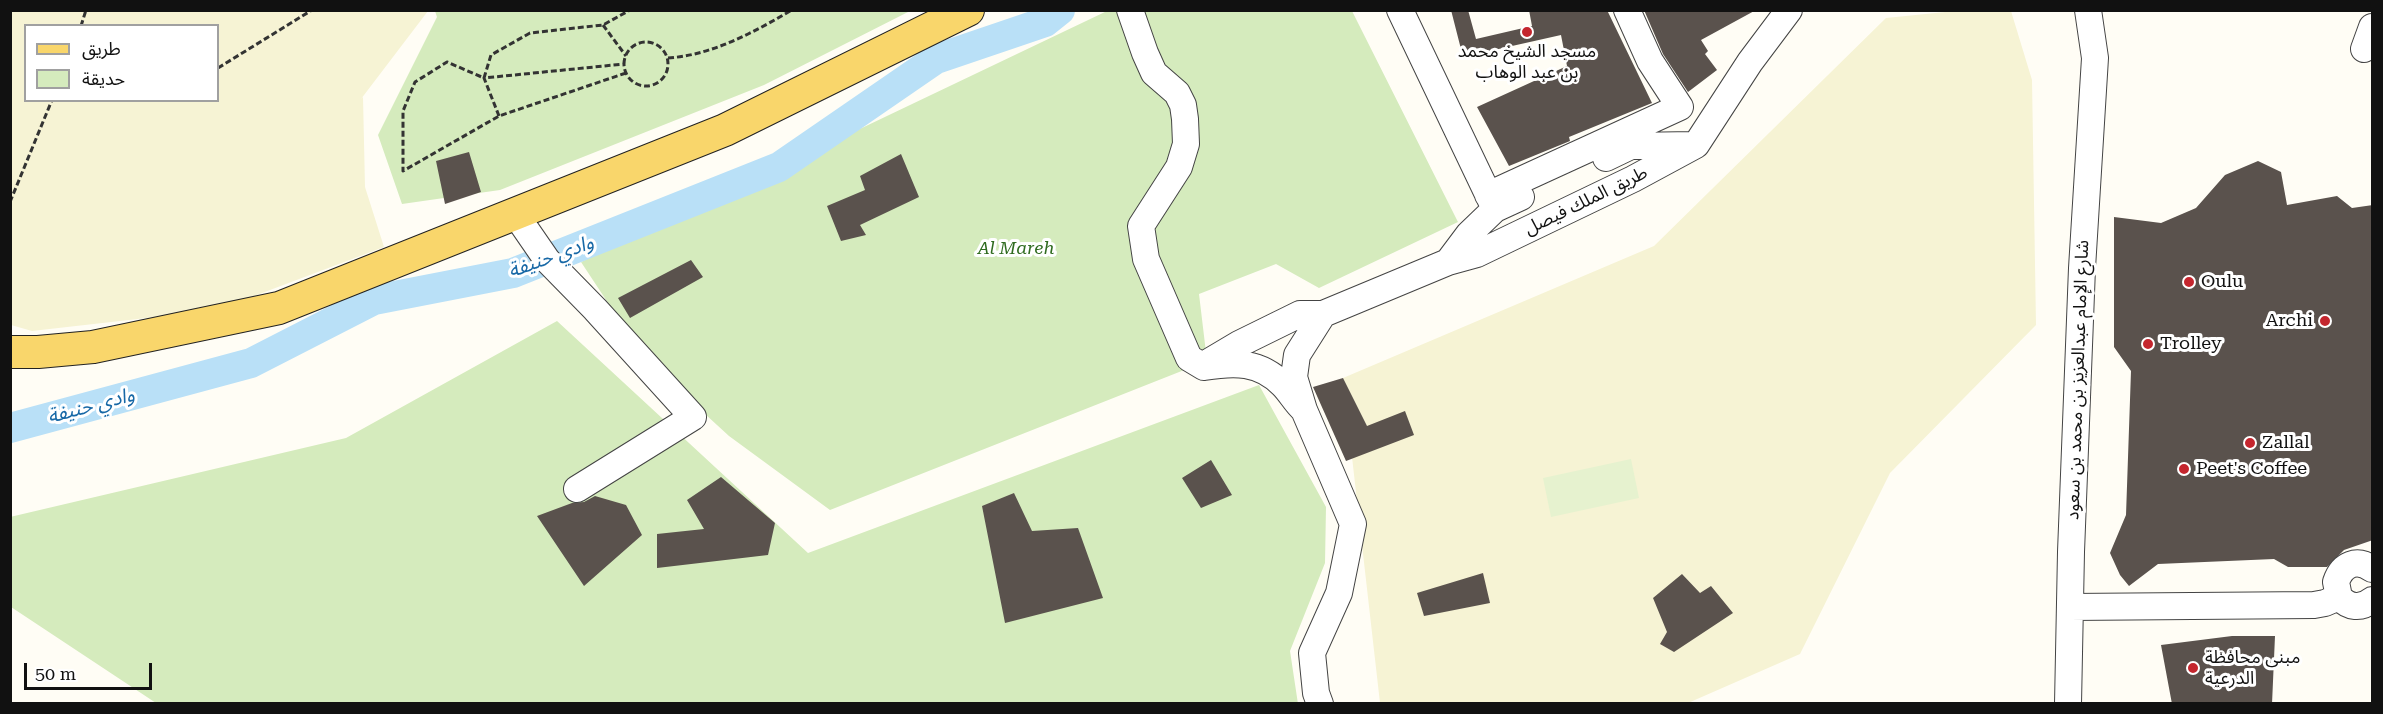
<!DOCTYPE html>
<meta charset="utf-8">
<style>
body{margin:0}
#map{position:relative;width:2383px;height:714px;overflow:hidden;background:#fffdf5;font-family:"Roboto Serif","Noto Sans Arabic",serif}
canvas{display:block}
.frame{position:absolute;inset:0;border:12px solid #111;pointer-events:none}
.legend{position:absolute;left:24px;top:24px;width:195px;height:78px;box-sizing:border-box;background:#fff;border:2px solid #a0a0a0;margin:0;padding:8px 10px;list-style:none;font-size:18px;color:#111}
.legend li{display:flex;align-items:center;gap:12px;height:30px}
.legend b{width:30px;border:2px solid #a0a0a0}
.scale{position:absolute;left:24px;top:663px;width:128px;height:27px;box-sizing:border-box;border:3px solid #111;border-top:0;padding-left:8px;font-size:18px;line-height:21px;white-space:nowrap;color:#111;-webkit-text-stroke:4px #fff;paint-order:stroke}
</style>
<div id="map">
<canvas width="2383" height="714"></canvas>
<div class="frame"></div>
<ul class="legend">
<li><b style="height:8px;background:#f9d66b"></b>طريق</li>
<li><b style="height:16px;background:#d5ebbd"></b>حديقة</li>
</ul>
<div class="scale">50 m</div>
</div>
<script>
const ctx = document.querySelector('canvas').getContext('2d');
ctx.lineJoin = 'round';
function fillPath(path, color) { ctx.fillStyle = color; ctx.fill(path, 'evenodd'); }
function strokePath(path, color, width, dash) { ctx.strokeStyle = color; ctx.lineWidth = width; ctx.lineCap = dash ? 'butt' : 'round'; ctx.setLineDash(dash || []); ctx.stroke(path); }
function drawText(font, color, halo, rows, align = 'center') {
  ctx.font = font + ' "Roboto Serif","Noto Sans Arabic",serif'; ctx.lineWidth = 6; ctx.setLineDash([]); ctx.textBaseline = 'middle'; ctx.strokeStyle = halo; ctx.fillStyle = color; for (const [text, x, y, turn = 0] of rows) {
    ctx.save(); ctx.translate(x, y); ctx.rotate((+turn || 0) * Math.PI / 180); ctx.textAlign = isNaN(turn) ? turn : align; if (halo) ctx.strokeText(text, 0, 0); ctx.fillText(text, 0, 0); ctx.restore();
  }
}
fillPath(new Path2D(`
 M10 11H428L361 99 363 97 365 187 384 247 217 310 32 331 11 325ZM26 26H218V100H26Z
 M1955 11H2011L2032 80 2036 325 1890 473 1800 654 1688 703H1380L1343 378 1654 246 1886 18Z`), '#f6f3d4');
fillPath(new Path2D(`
 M435 11H910L764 85 500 190 402 204 378 135 437 17Z
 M1107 11H1352L1458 222 1319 288 1276 264 1199 294 1207 361 830 510 729 436 645 359 581 262Z
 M557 321 808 553 1259 385 1326 507 1325 563 1290 651 1298 704 156 703 11 607 10 517 346 438Z`), '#d5ebbd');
fillPath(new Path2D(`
 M1631 459 1639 498 1551 517 1543 478Z`), '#e6f2cf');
strokePath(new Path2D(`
 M10 428 251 363 374 300 513 273 779 167 936 59 1045 22 1060 10`), '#b9e0f7', 30);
fillPath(new Path2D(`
 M1451 10H1468L1476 39 1532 26 1529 10H1607L1652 103 1569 137 1570 141 1509 166 1477 107 1567 66 1561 35 1463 57Z
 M1644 10H1756L1701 40 1708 51 1705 54 1717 70 1688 92 1663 54Z
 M469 152 481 192 445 204 436 161Z
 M901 154 919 197 860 225 866 235 841 241 827 206 865 190 860 176Z
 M2258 161 2281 172 2287 205 2337 196 2352 208 2373 205V540L2344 550 2327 567H2288L2274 559 2158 564 2129 586 2120 575 2110 553 2126 515 2131 371 2114 347V217L2161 223 2196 208 2225 175Z
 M691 260 703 277 630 318 618 298Z
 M1343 378 1367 426 1405 411 1414 435 1346 461 1313 387Z
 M1211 460 1232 495 1201 508 1182 478Z
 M721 477 775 523 768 555 657 568V534L704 529 687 500Z
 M1014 493 1032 531 1078 528 1103 598 1005 623 982 506Z
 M595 496 626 505 642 535 584 586 537 516 572 503 584 502Z
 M1483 573 1490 603 1424 616 1417 593Z
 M1682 574 1700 593 1711 586 1733 613 1674 652 1660 644 1667 632 1653 598Z
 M2232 636H2275L2272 704H2172L2161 645Z`), '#5a524d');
const minor = new Path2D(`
 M1130 10 1145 53 1154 73 1177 93 1183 105 1185 119 1186 144 1179 167 1141 226 1146 259 1189 358 1204 367C1234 362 1260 361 1283 385 1291 393 1295 402 1304 410
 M1400 10 1495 209
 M2364 49 2372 27
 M1606 158 1631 146 1693 145
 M1488 195 1680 107 1650 61 1627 10
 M516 215 547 260 595 309 693 417 577 489
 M1448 262 1469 234 1495 209 1521 197
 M1323 314 1448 262 1477 254 1633 179 1696 145 1750 62 1789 10
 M1207 363 1239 344 1300 314H1323
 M2372 569C2357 558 2342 564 2336 582L2339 597C2349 608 2361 609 2372 600
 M2070 607 2314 605 2325 603 2339 597
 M1320 704 1316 693 1312 653 1339 593 1353 524 1304 410 1294 377 1297 355 1323 314
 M2068 704 2071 552 2082 268 2095 58 2088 10`);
const major = new Path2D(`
 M10 352H38L93 347 279 308 725 130 968 10`);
strokePath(minor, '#444', 28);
strokePath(major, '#222', 34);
strokePath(new Path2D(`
 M603 25 626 56
 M81 26 86 10
 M624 64a22 22 0 1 1 44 0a22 22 0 1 1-44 0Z
 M668 58C713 55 754 32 792 10
 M218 68 312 10
 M626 73 499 116 403 171V111L415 82 447 62 484 78 491 55 530 33 603 25 630 10
 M499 116 484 78 624 64
 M10 202 52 100`), '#333', 3, [6, 3]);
strokePath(minor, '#fff', 26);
strokePath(major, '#f9d66b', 32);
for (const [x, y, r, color] of [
 [1527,32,6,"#c4262e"],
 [2189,282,6,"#c4262e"],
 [2325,321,6,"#c4262e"],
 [2148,344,6,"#c4262e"],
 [2250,443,6,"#c4262e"],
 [2184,469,6,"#c4262e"],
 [2193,668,6,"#c4262e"]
]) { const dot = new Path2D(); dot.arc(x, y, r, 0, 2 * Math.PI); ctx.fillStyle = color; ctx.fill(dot); strokePath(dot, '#fff', 2); }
drawText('18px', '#111', '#fff', [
 ["مسجد الشيخ محمد",1527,52,"center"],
 ["بن عبد الوهاب",1527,73,"center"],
 ["Oulu",2201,282],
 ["Archi",2313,321,"right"],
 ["Trolley",2160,344],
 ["Zallal",2262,443],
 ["Peet's Coffee",2196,469],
 ["مبنى محافظة",2205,658],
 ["الدرعية",2205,679]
], 'left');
drawText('18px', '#111', '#fff', [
 ["طريق الملك فيصل",1586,201,-26],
 ["شارع الإمام عبدالعزيز بن محمد بن سعود",2078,380,-88]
]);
drawText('italic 18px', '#2f6b1f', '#fff', [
 ["Al Mareh",1016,249]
]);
drawText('italic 20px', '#1768a6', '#fff', [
 ["وادي حنيفة",551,257,-20],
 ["وادي حنيفة",91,406,-15]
]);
</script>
